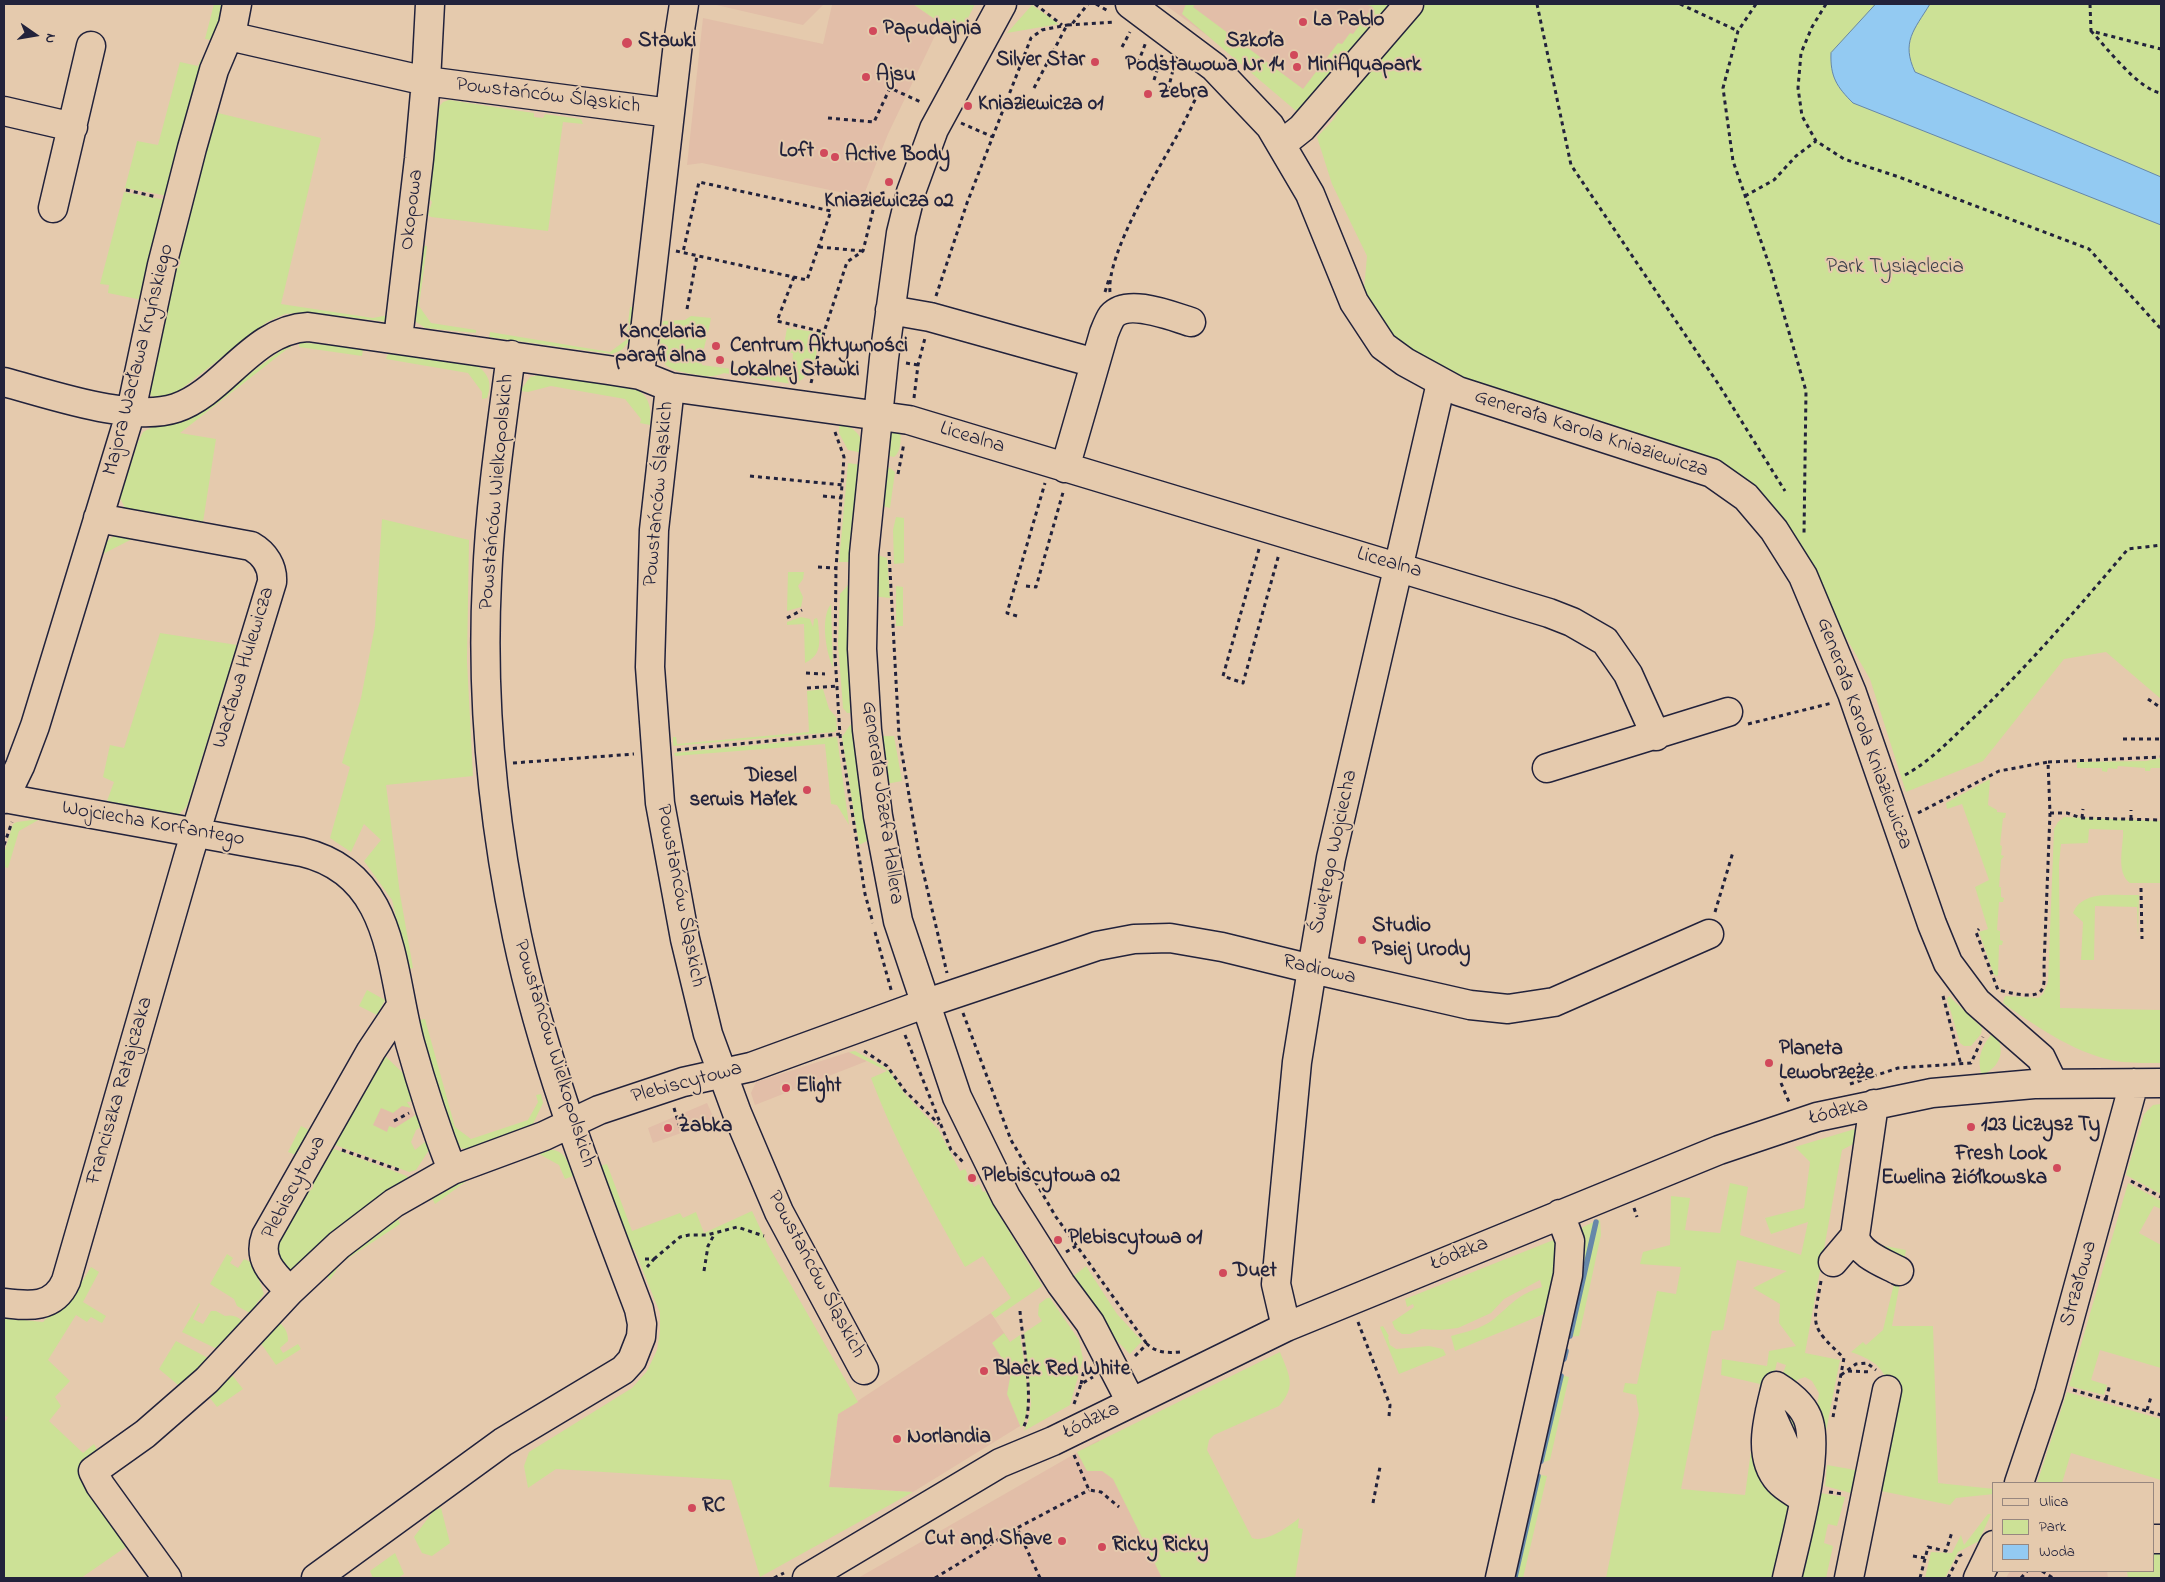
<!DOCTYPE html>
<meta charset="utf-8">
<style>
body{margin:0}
#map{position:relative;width:2165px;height:1582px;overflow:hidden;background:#e5caad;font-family:"Indie Flower",sans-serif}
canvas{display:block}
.frame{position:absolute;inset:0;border:5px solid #22223b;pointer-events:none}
.legend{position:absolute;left:1992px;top:1482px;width:162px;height:90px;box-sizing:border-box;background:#e5caad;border:1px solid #97877f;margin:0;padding:6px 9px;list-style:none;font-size:15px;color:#22223b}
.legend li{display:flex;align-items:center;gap:10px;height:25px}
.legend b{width:25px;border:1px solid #97877f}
.north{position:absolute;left:10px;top:10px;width:50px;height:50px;-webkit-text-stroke:4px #e5caad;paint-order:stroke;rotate:103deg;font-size:14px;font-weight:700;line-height:20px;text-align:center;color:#22223b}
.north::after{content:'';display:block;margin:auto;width:18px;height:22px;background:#22223b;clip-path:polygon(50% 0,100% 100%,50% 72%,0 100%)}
</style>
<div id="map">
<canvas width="2165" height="1582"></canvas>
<div class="frame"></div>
<ul class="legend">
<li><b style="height:6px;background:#e5caad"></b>Ulica</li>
<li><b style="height:14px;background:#cce196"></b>Park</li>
<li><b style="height:14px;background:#93caf2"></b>Woda</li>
</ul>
<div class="north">N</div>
</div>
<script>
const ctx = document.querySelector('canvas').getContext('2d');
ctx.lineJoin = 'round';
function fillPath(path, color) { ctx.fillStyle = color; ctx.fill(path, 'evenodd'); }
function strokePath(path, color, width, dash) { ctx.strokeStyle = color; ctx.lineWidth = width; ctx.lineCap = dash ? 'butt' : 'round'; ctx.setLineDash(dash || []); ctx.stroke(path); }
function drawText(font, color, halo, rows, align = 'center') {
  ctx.font = font + ' "Indie Flower",sans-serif'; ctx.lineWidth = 4; ctx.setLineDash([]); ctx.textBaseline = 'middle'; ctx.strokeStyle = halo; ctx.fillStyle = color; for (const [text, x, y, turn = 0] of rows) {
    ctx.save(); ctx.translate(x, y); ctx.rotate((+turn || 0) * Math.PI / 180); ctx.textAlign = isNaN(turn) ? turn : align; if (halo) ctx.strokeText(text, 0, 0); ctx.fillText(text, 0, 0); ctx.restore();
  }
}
fillPath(new Path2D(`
 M712 4H824L803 25Z
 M830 4H913L941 23 888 134 863 197 702 163 687 165 703 18 823 44 832 5Z
 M1164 4H1397L1304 106Z
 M849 1052 867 1061 755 1105 751 1093 756 1082Z
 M367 1083 407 1102 418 1121 400 1159 343 1137Z
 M707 1103 715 1121 653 1143 648 1128Z
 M991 1313 1010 1342 1025 1423 913 1492 829 1487 838 1414Z
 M1099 1440 1162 1578H858Z
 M2010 1571H2107L2108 1578H2006Z`), '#e2bea8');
fillPath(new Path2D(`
 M214 4H232L218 41 205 39Z
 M913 4H975L959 36Z
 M1186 4H1195L1193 7 1303 89 1338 43 1342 44 1350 33 1353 34 1373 7 1365 4H1399L1302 116 1182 14Z
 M1420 4H2161V699L2106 652 2064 659 1983 761 1906 792 1870 679 1779 522 1716 467 1454 383 1388 344 1363 301 1367 256 1332 184 1317 137 1333 120 1351 91Z
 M1032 5 1059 24 1007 33Z
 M201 59 210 62 168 196 125 188 137 141 158 145 180 62 198 66Z
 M230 62 218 113 321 138 281 304 373 318 388 315V298L393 303 388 322 308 312 285 314 267 322 176 393 167 397 154 398 148 393 154 327Z
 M449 100 534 113V117L543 118 545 114 581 119 583 124 563 122 548 231 431 217 428 215 432 202 429 198 439 107 443 102Z
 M124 192 176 202 142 300 108 293 109 285 100 284Z
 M423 246H427L419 306 431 323 476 330V333L425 328 415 321Z
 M630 307H634C632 326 634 349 612 354L489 337 490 332 610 352 626 340Z
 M691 316 711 318C708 336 703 346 702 365L784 376 785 366 792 367 793 353H787L788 347 784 345 787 328 822 333C816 352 814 379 792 384L724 373C713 378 704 376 693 374 652 368 659 355 663 321L685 320Z
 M299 342 363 349 362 356 299 347Z
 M288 345 292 348 287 349 180 433 216 439 203 522 125 508 120 498 138 442 143 432 152 427 192 417Z
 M389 351 475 364C488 373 493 383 487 398L482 399V392L468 373 386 359Z
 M543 374 638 390C651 399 651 410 650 425L640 423 641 419 625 399 551 386 528 392 520 391 530 377Z
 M839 422C854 428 864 435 863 453L848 450 839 433Z
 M900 427C901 437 902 451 894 457L884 455 891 433Z
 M848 463 862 465 852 562H839Z
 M882 467 890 468 895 472 890 508 879 505Z
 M896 517 904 518V563L894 564 893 530Z
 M382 519 469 540 467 661 473 776 386 785 400 894 413 968 408 969 392 900 364 861 381 840 364 824 351 852 330 838 350 767 342 763 361 698 375 626Z
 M114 536 132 539 103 554 73 650 103 549 107 541Z
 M874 554 887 558 890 598 872 596Z
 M788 572H804L803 579 798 586 803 597 801 607 787 611Z
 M848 585H853L855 713H847L843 708 838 644 840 594Z
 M896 586 903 587V626H896Z
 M831 604 833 668C826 652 820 618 831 604Z
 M801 617 810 619 813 627 814 619 817 618 818 621C819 639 824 654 805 663L804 624 787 625V622Z
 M160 633 237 645 187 806 178 815 107 801 114 782 103 777 110 745 124 748Z
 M823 689 829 709 836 717 837 729 835 732 673 746V737H676L677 744 809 732 807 691Z
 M856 724 869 840 859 845 842 737 850 725Z
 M880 736H894L902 781 886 784Z
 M837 737 849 825 837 805 831 804 825 744 675 756 674 753Z
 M2161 758 2160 768H2151L2150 771H2145V768L2118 766 2117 769 2108 768 2107 772 2102 771V768H2077V762L2146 761Z
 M1990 779 1988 805 1997 810V812L2006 813 2005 818H2003L2000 845 2002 846 2001 855 2004 856 2001 860 1999 887H2001V897L2004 898 2003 902H1999L1997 930 2000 931V940L2003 941 2002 945H1999L1998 976 1994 975 1979 932 1988 929 1975 887 1989 880 1962 804 1947 809 1946 803Z
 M2064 817 2161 821V883H2130C2115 872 2124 845 2123 830L2089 829 2088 843 2061 844 2059 864 2060 1008 2161 1010V1063C2149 1063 2135 1063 2123 1062 2082 1058 2035 1026 2003 1003L2005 996 2038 998 2043 994 2048 982 2054 829 2058 822Z
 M40 819 19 831 8 868 4 867V853L13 824 17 822Z
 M2139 895 2138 937 2137 907 2095 906 2094 960H2081L2083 922 2073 913C2083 889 2116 896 2139 895Z
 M367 990 385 1000 377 1015 359 1006Z
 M1949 996 1982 1028 1981 1034 1971 1046H1964L1960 1043 1947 999Z
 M425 1019 455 1127 471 1139 528 1120 538 1102 536 1095 541 1094 543 1103 533 1124 470 1150 457 1147 418 1020Z
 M1993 1033C2008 1048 2000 1068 1982 1075 1976 1060 1982 1044 1993 1033Z
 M855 1051 883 1066 890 1072 904 1093 938 1129 960 1171 965 1169 974 1187 979 1184 983 1192 985 1191 1042 1286 995 1318 991 1313 1011 1298 983 1256 965 1267C930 1203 897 1147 871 1078L887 1071 849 1052Z
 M384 1055 405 1075 413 1101 407 1102 411 1108 402 1106 393 1113 381 1108 373 1125 387 1132 389 1126 395 1128 417 1114 421 1127 416 1130 411 1142 415 1150 426 1141 429 1150 416 1170 409 1172 327 1142Z
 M2161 1104V1194L2126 1175 2144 1114 2153 1105Z
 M301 1126 311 1131 296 1155 288 1152Z
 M1858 1128 1857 1142 1842 1150 1805 1353 1840 1360 1814 1492 1845 1497 1837 1526 1828 1524 1824 1543 1833 1546 1826 1578H1792L1819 1393 1812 1381 1805 1377 1797 1380 1795 1385 1785 1381 1783 1373 1786 1365 1777 1362 1767 1405 1791 1409 1806 1454 1764 1423 1762 1485 1793 1503 1780 1578H1606L1639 1414 1636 1395 1623 1392 1625 1383 1637 1384 1657 1291 1676 1294 1681 1267 1640 1264 1643 1252 1670 1245 1671 1196 1690 1198 1685 1230 1720 1233 1730 1183 1748 1187 1740 1235 1801 1255 1808 1222 1771 1234 1765 1218 1804 1208 1810 1162 1795 1147ZM1737 1260 1787 1271 1753 1288 1780 1304 1779 1323 1796 1346 1769 1351 1767 1366 1722 1359 1721 1375 1760 1384 1745 1495 1681 1489 1712 1331 1723 1330Z
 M332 1148 407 1176 413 1183 291 1277 270 1247 323 1149Z
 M546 1150C565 1148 568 1162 573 1176L565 1179 559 1165 539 1154 472 1177 435 1204 432 1198 471 1177Z
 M607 1164 632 1231 680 1213 683 1218 696 1212 704 1233 752 1211 768 1245 858 1402 838 1414 829 1487 913 1492 760 1577 731 1480 556 1469 528 1488 524 1466 529 1452 632 1388 647 1371 657 1350 660 1331V1313L634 1249H632L600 1166Z
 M2128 1183 2161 1201V1209L2154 1206 2139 1233 2161 1245V1368L2100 1350 2091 1380 2107 1385 2104 1395 2069 1386Z
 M398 1219 400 1224 341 1263 330 1280 326 1275 369 1238Z
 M1600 1219 1601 1235 1579 1336 1566 1337 1582 1229 1583 1227Z
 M1556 1239 1561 1248 1531 1394 1526 1395 1544 1314 1455 1351 1451 1336C1466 1332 1481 1329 1494 1319 1513 1303 1517 1295 1542 1287L1540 1280 1504 1299 1491 1313 1458 1328 1440 1330 1422 1329 1410 1334H1402L1395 1329 1392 1322 1414 1307 1413 1304 1407 1307 1405 1299Z
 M1864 1242 1906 1250 1892 1326H1933L1938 1483 1994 1489V1494L1956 1498 1950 1505 1876 1490 1888 1383C1881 1364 1870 1359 1851 1352L1863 1342 1866 1345 1883 1330 1895 1279Z
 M227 1254 233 1258 230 1263 238 1268 244 1259 253 1263 264 1294 256 1304 262 1309 260 1311 248 1312 237 1306 234 1299 210 1284Z
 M1086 1266 1117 1314 1142 1341 1130 1354 1105 1329 1070 1279Z
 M91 1267 99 1272 83 1302 106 1316 102 1323 91 1317 87 1322 76 1315 48 1360 70 1381 55 1397 61 1406 49 1421 83 1453 94 1444 97 1450 82 1463 133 1542 81 1578H4V1424L8 1417 4 1416V1318L43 1322 83 1280Z
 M1047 1298H1050L1079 1340 1083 1359 1070 1405 1024 1431 1028 1422 1031 1404 1024 1333 1042 1321 1038 1315 1039 1304Z
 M199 1303 200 1304 193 1319 203 1324 211 1311H216L225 1316C235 1314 240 1318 246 1325L227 1348H215L182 1332Z
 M280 1323C285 1328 288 1332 288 1341L280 1348 283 1353 298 1344 301 1349 276 1365 260 1342Z
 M1383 1326 1389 1336 1388 1337 1390 1345 1396 1349 1429 1346 1443 1349 1446 1355 1399 1374 1380 1327Z
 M1004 1333 1010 1342 1020 1335C1023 1359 1035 1409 1021 1428L1007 1394 1011 1372 992 1343Z
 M176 1341 210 1359 184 1390 159 1369Z
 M1280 1352C1289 1375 1297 1386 1279 1406L1214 1435 1209 1440 1207 1450 1252 1538C1265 1543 1289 1527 1299 1518L1298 1528 1303 1529 1295 1578H1162L1113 1479 1102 1471H1087L1077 1452Z
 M1556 1374 1569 1377 1550 1460 1544 1462 1538 1461Z
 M232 1375 243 1389 217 1407 210 1398Z
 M2067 1392 2161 1419V1480L2071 1453 2062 1483H2037Z
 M1827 1465 1861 1471 1858 1495 1825 1486Z
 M1534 1474 1547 1476 1523 1578 1511 1577Z
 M441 1508 450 1543 432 1556 422 1553 414 1537 434 1510Z
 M1988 1514H1991L1979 1541 1958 1552 1945 1578H1925L1931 1552 1952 1553 1961 1535 1964 1545Z
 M2154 1548H2161V1578H2128L2127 1571H2154Z
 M395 1553 404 1574 398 1578H373L370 1571Z`), '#cce196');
const water = new Path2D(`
 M1876 4H1930C1914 30 1901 42 1915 72L2161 177V225L1853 103C1837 87 1830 77 1831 53Z`);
fillPath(water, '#93caf2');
strokePath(water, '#6687a9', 1);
strokePath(new Path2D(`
 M1570 1336 1596 1222
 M1564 1359 1566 1351
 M1541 1461 1561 1376
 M1515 1577 1538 1476`), '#6687a9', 5.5);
const minor = new Path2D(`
 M1002 4 934 129 911 192 901 233 884 358 864 554 862 649 867 730 878 816 898 921 957 1097 1006 1197 1061 1284 1090 1323 1131 1402
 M1130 4 1214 67 1270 126 1310 194 1354 302 1383 346 1405 362 1458 391 1712 473 1746 497 1774 530 1803 576 1852 693 1932 924 1948 963 1977 1002 2041 1058 2053 1083
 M229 36 426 81 670 113
 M4 111 73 127
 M1282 144 1302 128 1409 4
 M53 208 91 46
 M890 310 930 317 1095 363
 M398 339 419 159 426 81 430 4
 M640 375 678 43 684 4
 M4 382C50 394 131 423 176 408 224 392 252 330 308 327L608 370 640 375 670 387 909 420 1549 613 1572 622 1605 641 1628 674 1656 736
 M670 387 654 530 650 667 660 803 685 939 708 1034 737 1113 779 1212 864 1370
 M1065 468 1104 333C1106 328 1109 320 1112 316 1128 298 1171 316 1191 322
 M1547 768 1728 712
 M4 798 302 852C395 874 390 969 410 1043 422 1086 436 1129 452 1170
 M4 799 20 766 35 726 131 411 162 265 192 148 214 70 233 25 237 4
 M1874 1104 1855 1236C1858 1254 1884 1263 1899 1271
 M1833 1262 1855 1236
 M290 1291C274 1275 257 1260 266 1236L371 1051 401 1006
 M4 1303C29 1306 54 1309 66 1281L189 854 272 582C273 567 265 554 251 546L98 518
 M1286 1327 1276 1284 1297 1062 1312 969 1331 858 1441 383
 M1770 1411C1782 1442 1793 1451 1790 1487
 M2019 1483 2049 1394 2134 1083
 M2154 1539H2161
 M167 1578 100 1485 93 1471 145 1434 207 1380 290 1291 339 1245 394 1203 452 1170 544 1136 599 1110 683 1082 751 1067 924 1004 1097 946 1134 939 1170 938 1222 947 1312 969 1470 1005 1508 1009 1554 1002 1709 934
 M316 1578 503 1442 623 1370 632 1360 641 1337 642 1324 639 1309C593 1187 544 1064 517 936 493 821 481 698 487 580 490 505 501 430 511 355
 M807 1578 1000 1463 1053 1441 1286 1327 1719 1150 1817 1117 1932 1093 2034 1084 2161 1083
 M1500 1578 1568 1275 1570 1241 1560 1214
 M1787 1578C1795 1542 1819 1457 1809 1422 1805 1407 1789 1394 1776 1386 1769 1415 1756 1456 1779 1481 1785 1488 1796 1493 1804 1499
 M1849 1578 1887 1390
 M1978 1578 1994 1545`);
strokePath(minor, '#22223b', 31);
strokePath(new Path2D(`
 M1035 4 1062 25
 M1096 4 1108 11
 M1537 4 1571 165 1719 385 1785 491
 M1680 4 1738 31
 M1756 4 1738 31 1723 88 1733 161 1771 270 1806 391 1804 534
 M1826 4 1812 27 1801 53 1798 88 1802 116 1816 141 1844 159 1899 177 2089 249 2161 329
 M2090 4 2091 31 2161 49
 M2091 31C2107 48 2139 90 2161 93
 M1122 47 1130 32
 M1138 63 1146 42
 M1154 80 1162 55
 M1034 88 1067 25 1115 22
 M1168 90 1174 66
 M828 118 874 122 890 88 923 103
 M961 123 993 137
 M126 190 157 197
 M1745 196 1774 180 1796 156 1816 141
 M819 247 863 251
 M676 251 807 280 831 211 699 182 683 252
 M794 277 777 321 824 332
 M1105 292 1109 279
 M1110 292C1106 254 1160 167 1179 132 1187 117 1194 102 1201 87
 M936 296 967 203 1031 38 1042 30 1072 24 1088 4
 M687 309 697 256
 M906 363 918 365
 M811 383 824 332 847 262 863 251 877 194 888 192
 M914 398 918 365 925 338
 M835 432 844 457 836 568 835 655 840 735 865 894 873 923
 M898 474 904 443
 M750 476 843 485
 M823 496 842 498
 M1259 549 1223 676 1243 683 1279 554
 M889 552 899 736 919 854 947 973
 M818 567 836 568
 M1026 586 1036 587 1064 489
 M1017 616 1007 613 1045 483
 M787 618 802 610
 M806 673 825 674
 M807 688 837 686
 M2148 699 2161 708
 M1748 724 1832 703
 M2123 739H2161
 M677 750 840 734
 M2048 762 2161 757
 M513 763 634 754
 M1905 775C1929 762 1948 742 1967 724 2025 670 2077 609 2128 549L2161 545
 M1918 813 1999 771 2048 762 2050 813 2044 966C2044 972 2045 981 2043 987 2039 1002 2009 992 1998 990L1976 932 1979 929
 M2050 813H2067L2081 818 2161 820
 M2082 818 2083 809
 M2131 819V810
 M4 845 12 822
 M2141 888 2142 939
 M1715 912 1733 852
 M875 932 892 993
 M1943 996 1961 1065
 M963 1013 1011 1140 1056 1217 1147 1344
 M905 1035 951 1150 963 1162
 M864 1051 887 1066 905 1091 939 1124
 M1781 1083 1789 1102
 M1850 1084 1898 1068 1971 1063 1983 1037
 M674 1108 681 1131
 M394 1121 409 1113
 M342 1150 402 1171
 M2131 1181 2161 1197
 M1634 1208 1637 1217
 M1066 1252 1076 1246
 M645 1259H654L647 1267
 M654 1259 680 1237 689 1235H707L737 1227 764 1236
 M704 1271 708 1246 715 1233
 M1821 1281C1813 1327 1809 1325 1844 1358L1833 1417
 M1020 1311C1022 1339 1036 1406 1023 1428
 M1358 1322 1390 1405 1389 1416
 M1135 1356 1147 1344C1157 1353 1167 1353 1180 1352
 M1848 1371 1871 1372
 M1841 1375 1856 1364 1867 1363 1876 1370
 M1081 1384 1085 1365
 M2073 1390 2161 1415
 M2106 1399 2110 1384
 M1074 1404 1081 1384 1093 1377
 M2147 1410 2151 1397
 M1074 1455 1089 1490 1101 1492 1119 1507
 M1829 1492 1843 1494
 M1373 1503 1380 1467
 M1913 1556 1925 1558
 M2042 1571 2053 1578
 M774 1578 784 1573
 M935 1578 1017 1528
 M1040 1578 1017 1528 1089 1490
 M1920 1578 1928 1547 1946 1551 1952 1532
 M1948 1578 1959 1556 1963 1554
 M2021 1578 2027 1571`), '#22223b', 3, [4, 4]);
strokePath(minor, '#e5caad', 28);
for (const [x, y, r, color] of [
 [1303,22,5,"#d1495b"],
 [873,31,5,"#d1495b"],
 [627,43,6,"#d1495b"],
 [1294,55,5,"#d1495b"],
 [1095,62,5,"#d1495b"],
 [1297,67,5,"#d1495b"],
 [866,77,5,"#d1495b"],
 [1148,94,5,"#d1495b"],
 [968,106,5,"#d1495b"],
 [824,153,5,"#d1495b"],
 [835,157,5,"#d1495b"],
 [889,182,5,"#d1495b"],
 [716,346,5,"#d1495b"],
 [720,360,5,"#d1495b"],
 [807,790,5,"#d1495b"],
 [1362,940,5,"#d1495b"],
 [1769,1063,5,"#d1495b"],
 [786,1088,5,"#d1495b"],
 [1971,1127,5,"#d1495b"],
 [668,1128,5,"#d1495b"],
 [2057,1168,5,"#d1495b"],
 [972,1178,5,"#d1495b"],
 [1058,1240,5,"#d1495b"],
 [1223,1273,5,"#d1495b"],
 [984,1371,5,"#d1495b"],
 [897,1439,5,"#d1495b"],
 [692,1508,5,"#d1495b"],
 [1062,1541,5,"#d1495b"],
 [1102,1547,5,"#d1495b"]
]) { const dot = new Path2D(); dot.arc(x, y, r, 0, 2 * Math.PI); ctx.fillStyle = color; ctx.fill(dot); strokePath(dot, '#e5caad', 2); }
drawText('bold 21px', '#22223b', '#e5caad', [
 ["La Pablo",1313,22],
 ["Papudajnia",883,31],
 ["Stawki",638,43],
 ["Szkoła",1284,43,"right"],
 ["Podstawowa Nr 14",1284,67,"right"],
 ["Silver Star",1085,62,"right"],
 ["MiniAquapark",1307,67],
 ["Ajsu",876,77],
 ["Zebra",1158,94],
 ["Kniaziewicza 01",978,106],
 ["Loft",814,153,"right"],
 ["Active Body",845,157],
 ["Kniaziewicza 02",889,203,"center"],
 ["Kancelaria",706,334,"right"],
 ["parafialna",706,358,"right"],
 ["Centrum Aktywności",730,348],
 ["Lokalnej Stawki",730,372],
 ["Diesel",797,778,"right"],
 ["serwis Małek",797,802,"right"],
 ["Studio",1372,928],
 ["Psiej Urody",1372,952],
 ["Planeta",1779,1051],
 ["Lewobrzeże",1779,1075],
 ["Elight",796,1088],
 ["123 Liczysz Ty",1981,1127],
 ["Żabka",678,1128],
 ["Fresh Look",2047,1156,"right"],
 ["Ewelina Ziółkowska",2047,1180,"right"],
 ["Plebiscytowa 02",982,1178],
 ["Plebiscytowa 01",1068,1240],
 ["Duet",1233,1273],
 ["Black Red White",994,1371],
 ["Norlandia",907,1439],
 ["RC",702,1508],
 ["Cut and Shave",1052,1541,"right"],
 ["Ricky Ricky",1112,1547]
], 'left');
drawText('21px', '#22223b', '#e5caad', [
 ["Powstańców Śląskich",548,97,7],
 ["Okopowa",413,210,-83],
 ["Majora Wacława Kryńskiego",140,360,-76],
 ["Generała Karola Kniaziewicza",1591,435,18],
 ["Licealna",972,439,17],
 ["Powstańców Wielkopolskich",498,492,-85],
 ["Powstańców Śląskich",660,494,-85],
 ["Licealna",1389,564,16],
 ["Wacława Hulewicza",245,668,-73],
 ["Generała Karola Kniaziewicza",1863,734,70],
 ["Generała Józefa Hallera",881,803,82],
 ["Wojciecha Korfantego",153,825,10],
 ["Świętego Wojciecha",1335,852,-78],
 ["Powstańców Śląskich",679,896,79],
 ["Radiowa",1319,971,13],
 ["Powstańców Wielkopolskich",553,1054,73],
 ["Plebiscytowa",687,1084,-15],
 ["Franciszka Ratajczaka",121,1091,-74],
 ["Łódzka",1839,1113,-14],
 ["Plebiscytowa",295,1188,-62],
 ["Łódzka",1460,1255,-22],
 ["Powstańców Śląskich",815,1275,62],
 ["Strzałowa",2080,1284,-74],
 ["Łódzka",1092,1422,-26]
]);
drawText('21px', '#3c3f49', '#e5caad', [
 ["Park Tysiąclecia",1895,269]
]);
</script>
